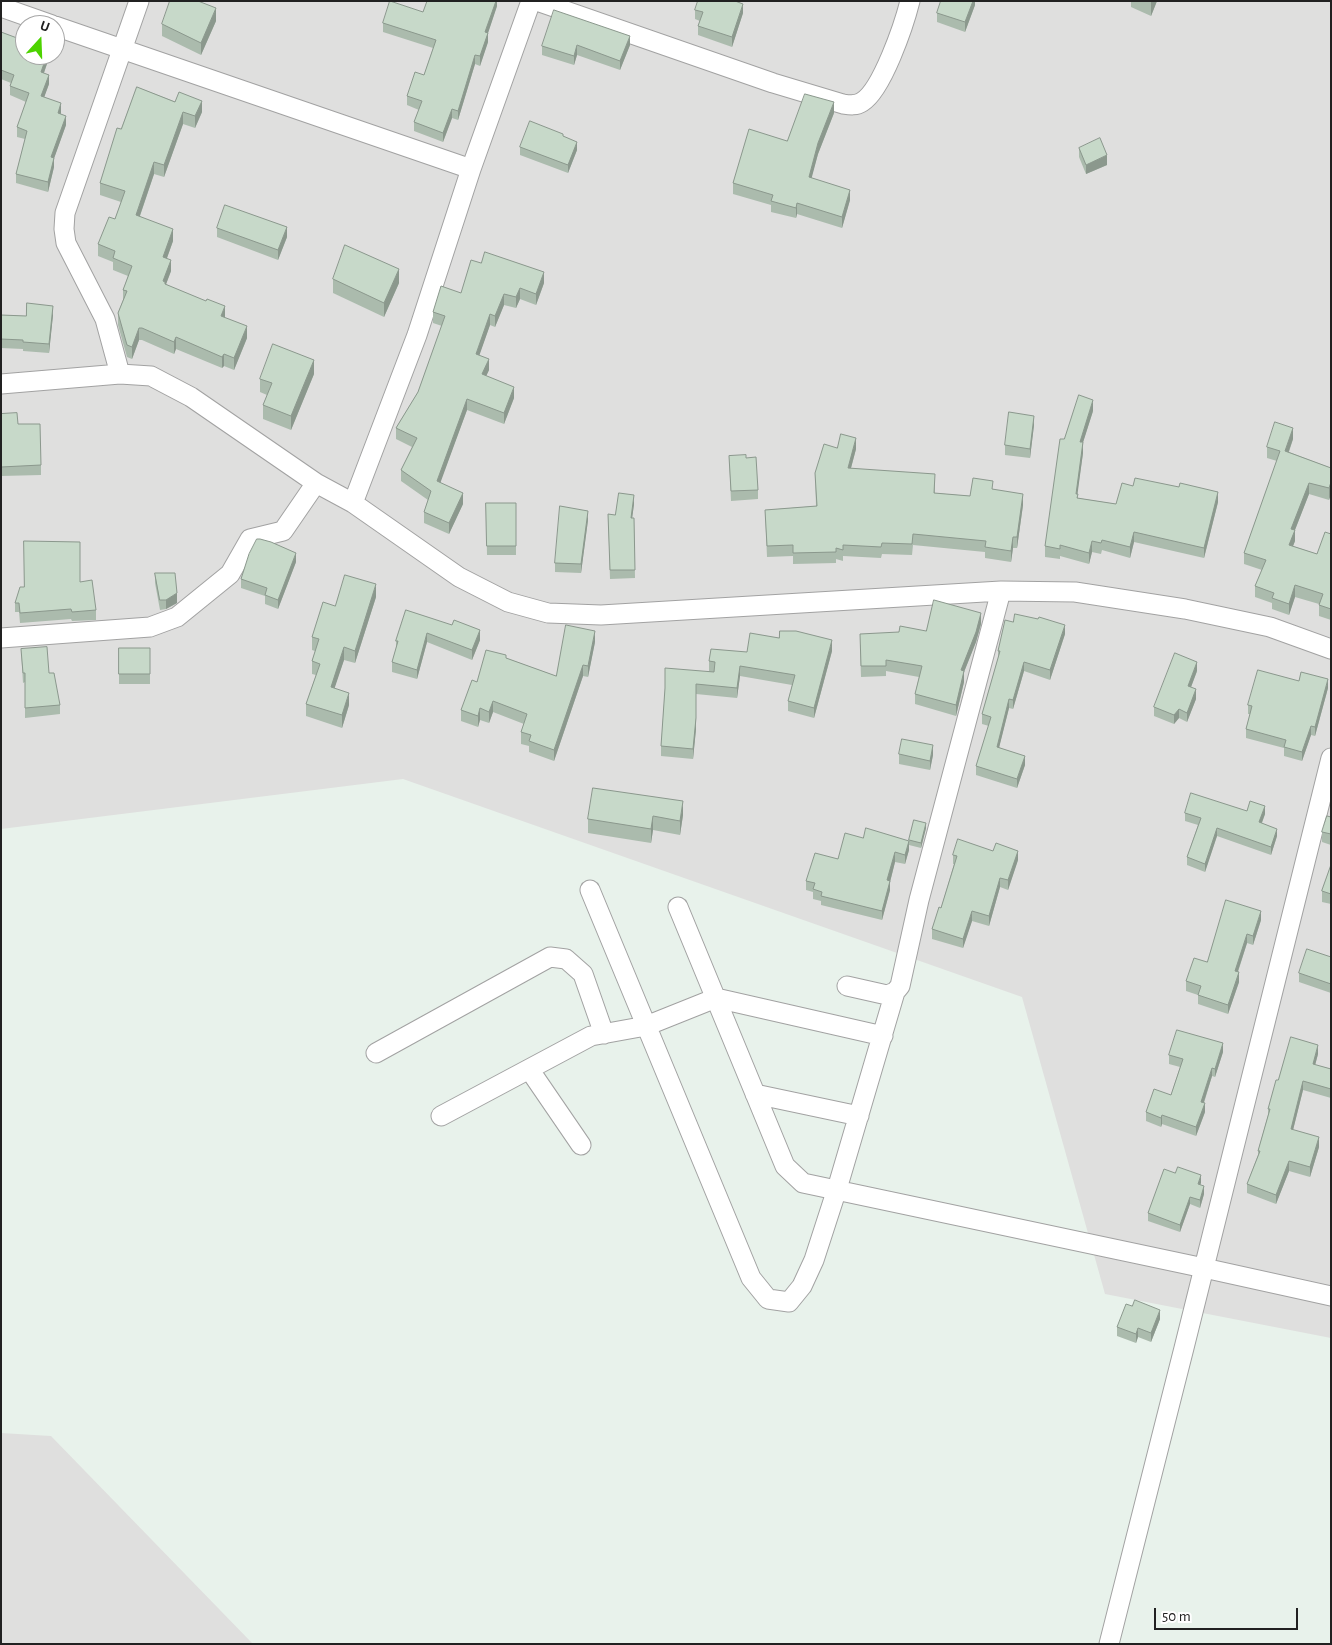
<!DOCTYPE html>
<style>
body{margin:0}
#map{position:relative;width:1332px;height:1645px;overflow:hidden;background:#e8f2eb;font-family:"Alegreya Sans",sans-serif}
canvas{display:block}
.frame{position:absolute;inset:0;border:2px solid #212121;pointer-events:none}
.north{position:absolute;left:15px;top:15px;width:50px;height:50px;box-sizing:border-box;background:#fff;border:1px solid #a6a6a6;border-radius:50%;rotate:20deg;font-size:14px;font-weight:700;line-height:20px;text-align:center;color:#212121}
.north::after{content:'';display:block;margin:auto;width:18px;height:22px;background:#4dd300;clip-path:polygon(50% 0,100% 100%,50% 72%,0 100%)}
.scale{position:absolute;left:1154px;top:1608px;width:144px;height:22px;box-sizing:border-box;border:2px solid #212121;border-top:0;padding-left:6px;font-size:15px;line-height:18px;white-space:nowrap;color:#212121;-webkit-text-stroke:4px #fff;paint-order:stroke}
</style>
<div id="map">
<canvas width="1332" height="1645"></canvas>
<div class="frame"></div>
<div class="north">U</div>
<div class="scale">50 m</div>
</div>
<script>
const ctx = document.querySelector('canvas').getContext('2d');
ctx.lineJoin = 'round';
function fillPath(path, color) { ctx.fillStyle = color; ctx.fill(path, 'evenodd'); }
function strokePath(path, color, width, dash) { ctx.strokeStyle = color; ctx.lineWidth = width; ctx.lineCap = dash ? 'butt' : 'round'; ctx.setLineDash(dash || []); ctx.stroke(path); }
fillPath(new Path2D(`
 M1 1H1331V1338L1105 1294 1022 997 403 779 1 829ZM25 25H55V55H25Z
 M1 1433 51 1436 253 1644H1Z`), '#dfdfde');
const minor = new Path2D(`
 M537 1 773 83 843 104C850 105 856 106 862 102 882 90 904 25 910 1
 M1 7 52 25
 M55 26 471 169
 M120 374 105 319 66 243 64 229 65 213 139 1
 M1 384 120 374 151 376 191 397 316 483 353 503 459 577 508 602 548 613 601 615 1001 591 1075 592 1185 609 1270 627 1331 649
 M353 503 417 335 471 169 531 1
 M1 638 150 627 177 617 230 574 250 539 283 531 316 483
 M590 890 751 1278 768 1299 789 1302 802 1286 814 1260 837 1189 895 992
 M678 907 785 1166 803 1183 1204 1268 1331 1296
 M847 986 887 995 895 992 900 986 919 900 1001 591
 M376 1053 550 957 566 959 583 974 604 1034
 M529 1069 581 1145
 M755 1094 859 1116
 M441 1116 591 1036 646 1026 716 998 883 1036
 M1109 1644 1184 1348 1331 758`);
strokePath(minor, '#a2a2a2', 21);
strokePath(minor, '#fff', 19);
fillPath(new Path2D(`
 M497 1V6L488 33V42L480 66 475 64 458 120 452 118 443 142 414 131V122L419 110 407 105V96L424 75 433 48 383 32V23L423 12Z
 M975 1V5L965 32 937 22V13Z
 M1131 1H1157L1151 16 1131 7Z
 M695 10 743 13 732 47 698 35V26L700 21 695 19Z
 M216 21 201 55 162 36V24Z
 M1 32 25 55H50L44 73 49 84 44 97 61 113V114L66 125 54 158V167L48 192 16 183V174L25 139 17 137V127L26 102 10 95V86L11 83 1 79Z
 M630 45 620 70 577 55 574 65 542 55V46Z
 M137 87 202 112 195 128 183 124 164 177 154 174 140 216 173 241 167 258 171 271 166 284 225 318 247 338 234 370 224 366 222 368 176 349 174 354 142 340H139L132 359 127 357 118 325V313L123 300V290L128 276 113 270V262L98 256V244L115 219 121 202 100 195V183L121 129Z
 M834 113 818 154 811 178 850 200 842 228 797 214 796 218 771 212V205L733 194V183L787 141Z
 M563 136 577 150 568 173 520 155V147Z
 M1079 148 1107 165 1086 174 1079 157Z
 M217 228 287 237 278 260 217 237Z
 M333 279 399 283 384 317 333 293Z
 M544 283 536 305 520 299 516 308 504 305 495 327 490 325 479 355 489 370 486 376 514 398 504 424 467 410 440 482 463 504 449 534 424 523V512L428 500 401 481V470L412 447 396 439V428L418 392 442 326 433 323V312L461 293Z
 M1 315 26 316 53 315 49 353 23 351V349L1 348Z
 M314 374 291 430 263 419V405L267 395 260 392V379Z
 M1331 409V424H1330V412Z
 M1093 411 1083 442V453L1077 494 1078 498 1116 504 1133 486 1218 502 1204 558 1134 542 1130 558 1102 550 1101 554 1092 552 1089 564 1060 556V559L1045 557V546L1064 439Z
 M1 414 18 424 41 465V475L1 476Z
 M1034 425 1030 458 1005 455V445Z
 M1293 439 1289 452 1331 468V494L1329 500 1309 494 1295 530V541L1293 546 1317 554 1331 534V620L1319 616V604L1295 597 1289 615 1272 609V603L1255 597V586L1262 570 1244 564V553L1277 461 1267 458V447Z
 M837 448 856 449 851 468 935 485V493L970 496 993 489 1023 505 1017 548H1013L1011 562 985 558V552L913 545 912 555 882 554 881 558 843 556V561L836 559V563L793 564V556L767 557 765 510 816 506 815 473Z
 M729 456 746 458 758 490V499L731 501Z
 M486 503H516V555H487Z
 M634 504 632 518H634L635 578 610 579 608 514 615 515Z
 M588 520 581 573 555 572V563Z
 M296 562 278 609 265 604V596L241 588V579Z
 M155 573 177 603 166 609 160 610 155 583Z
 M80 582 96 610V620L72 621 71 619 20 623 19 612H15V603Z
 M376 597 355 663 344 660 334 688 349 705 342 728 306 716V704L316 675 312 674V661L315 651 312 650V637L335 606Z
 M406 610 480 640 472 660 427 642 417 679 392 672V662L396 649V641Z
 M981 624 976 642 964 672V682L956 716 915 704V694L919 677 886 671V676L861 677 860 645 899 632 926 631Z
 M1065 634 1050 680 1024 671 1013 709 1009 708 999 747 1025 765 1017 788 976 775V766L989 726 982 724V714L998 659V651Z
 M595 642 588 677 583 676 554 761 529 752V746L521 744V732L524 724 493 712 489 723 480 720 478 727 461 721V710L477 682 506 658 556 676Z
 M119 648H150V684H119Z
 M21 649 49 673 60 705V714L25 718V682L23 683Z
 M832 651 814 718 788 711V701L792 685 740 676 737 698 696 694V729L693 759 661 756V746L665 690 709 671V661L747 652Z
 M1197 671 1191 687 1196 699 1187 722 1179 718 1174 724 1154 716V707Z
 M1299 681 1328 688 1315 736 1311 735 1302 761 1284 756V748L1246 738V729L1250 714H1248V705Z
 M899 754 933 755 930 770 899 764Z
 M1247 811 1265 814 1262 823 1277 836 1271 855 1217 836 1205 872 1187 865V857L1198 825 1185 821V813Z
 M683 815 680 835 653 830 651 843 588 833V819Z
 M1331 817V845L1322 842V832Z
 M914 820 926 828 921 848 909 845V850L905 864 895 862 890 882V890L882 920 821 905V901L813 899V892L806 890V881L838 859 863 838 909 841Z
 M953 855 1018 860 1008 890 1000 887 989 926 972 921 963 948 932 939V929L941 908 954 864H953Z
 M1331 865V904L1322 902V891Z
 M1261 920 1253 945 1247 943 1238 972 1239 982 1228 1014 1198 1004V995L1186 991V981L1207 962Z
 M1331 957V993L1299 982V973Z
 M1223 1052 1215 1077 1212 1076 1204 1103 1205 1112 1196 1136 1162 1124 1161 1127 1146 1121V1112L1171 1095 1180 1067 1169 1064V1055Z
 M1318 1054 1315 1065 1331 1069V1098L1303 1090 1293 1130 1319 1147 1310 1177 1289 1171 1276 1204 1247 1193V1184L1258 1155V1151L1268 1115V1109L1278 1080Z
 M1201 1183 1200 1184 1204 1194 1200 1208 1190 1204 1180 1232 1148 1221V1213Z
 M1132 1306 1160 1319 1151 1342 1138 1337 1136 1343 1117 1336V1327Z`), '#abbbad');
fillPath(new Path2D(`
 M496 1H497V6L486 39 488 33V42L480 66V56L485 32Z
 M973 1H975V5L965 32V22Z
 M1152 1H1157L1151 16V2Z
 M743 4V13L732 47V37Z
 M216 8V21L201 55V43Z
 M630 36V45L620 70V61Z
 M577 45V55L574 65V56Z
 M47 55H50L41 81V72Z
 M475 55V64L458 120V111Z
 M49 75V84L41 106V96Z
 M202 101V112L195 128V116Z
 M834 102V113L818 154 809 188V177L818 143Z
 M61 103V113L58 122V113Z
 M452 109V118L443 142V133Z
 M183 112V124L164 177V165Z
 M66 116V125L51 167V157Z
 M577 142V150L568 173V165Z
 M1107 155V165L1086 174V165Z
 M54 158V167L48 192V182Z
 M154 162V174L136 227V215Z
 M850 190V200L842 228V217Z
 M797 203V214L796 218V208Z
 M287 227V237L278 260V250Z
 M173 229V241L163 269V257Z
 M171 260V271L165 287 163 281Z
 M399 269V283L384 317V303Z
 M544 272V283L536 305V294Z
 M520 288V299L516 308V297Z
 M504 294V305L495 327V316Z
 M53 306V315L49 353V344Z
 M225 306V318L221 316Z
 M490 314V325L476 365V354Z
 M247 326V338L234 370V358Z
 M139 328V340L132 359V347Z
 M176 337V349L174 354V342Z
 M224 354V366L222 368V357Z
 M489 359V370L482 385V374Z
 M314 360V374L291 430V416Z
 M514 387V398L504 424V413Z
 M467 399V410L437 492V481Z
 M1093 400V411L1080 452V442Z
 M1034 416V425L1030 458V449Z
 M1293 428V439L1285 462V451Z
 M856 438V449L848 479V468Z
 M1083 442V453L1076 505V494Z
 M1331 482V494L1329 500V488Z
 M1309 483V494L1291 540V529Z
 M1218 492V502L1204 558V548Z
 M463 493V504L449 534V523Z
 M1023 494V505L1017 548V537Z
 M634 495V504L631 527V518Z
 M588 511V520L581 573V564Z
 M1295 530V541L1289 556V545Z
 M1134 532V542L1130 558V547Z
 M1013 537V548L1011 562V551Z
 M1092 541V552L1089 564V553Z
 M296 553V562L278 609V600Z
 M376 584V597L355 663V651Z
 M1295 585V597L1289 615V604Z
 M177 593V603L166 609V600Z
 M981 613V624L976 642 964 672V682L956 716V705L961 670Z
 M1065 625V634L1050 680V670Z
 M480 630V640L472 660V650Z
 M595 631V642L588 677V666Z
 M427 633V642L417 679V670Z
 M832 640V651L814 718V708Z
 M344 647V660L331 699V687Z
 M1024 662V671L1013 709V700Z
 M1197 662V671L1188 695V686Z
 M583 665V676L554 761V750Z
 M740 666V676L737 698V688Z
 M1328 679V688L1315 736V727Z
 M696 684V729L693 759V749Z
 M1196 689V699L1187 722V713Z
 M349 693V705L342 728V715Z
 M1009 699V708L997 756V747Z
 M493 701V712L489 723V712Z
 M480 708V720L478 727V716Z
 M1179 709V718L1174 724V715Z
 M1311 726V735L1302 761V752Z
 M933 745V755L930 770V761Z
 M1025 756V765L1017 788V779Z
 M683 801V815L680 835V821Z
 M1265 806V814L1259 830V822Z
 M653 816V830L651 843V829Z
 M926 823V828L921 848V843Z
 M1217 828V836L1205 872V864Z
 M1277 829V836L1271 855V847Z
 M909 841V850L905 864V855Z
 M1018 851V860L1008 890V880Z
 M895 852V862L890 882V890L882 920V911L887 880Z
 M1000 878V887L989 926V916Z
 M972 911V921L963 948V939Z
 M1261 911V920L1253 945V936Z
 M1247 934V943L1235 980V971Z
 M1239 972V982L1228 1014V1005Z
 M1223 1043V1052L1215 1077V1069Z
 M1318 1045V1054L1313 1073V1064Z
 M1212 1068V1076L1201 1111V1102Z
 M1303 1081V1090L1291 1138V1129Z
 M1205 1103V1112L1196 1136V1127Z
 M1162 1115V1124L1161 1127V1118Z
 M1319 1137V1147L1310 1177V1167Z
 M1289 1161V1171L1276 1204V1195Z
 M1201 1175V1183L1198 1191V1184Z
 M1204 1186V1194L1200 1208V1200Z
 M1190 1197V1204L1180 1232V1225Z
 M1160 1310V1319L1151 1342V1333Z
 M1138 1328V1337L1136 1343V1334Z`), '#8b988d');
const building = new Path2D(`
 M170 1H198L216 8 201 43 162 24Z
 M390 1 423 12 427 1H496L485 32 488 33 480 56 475 55 458 111 452 109 443 133 414 122 422 101 407 96 415 72 424 75 436 40 383 23Z
 M698 1H735L743 4 732 37 698 26 703 12 695 10Z
 M941 1H973L965 22 937 13Z
 M554 10 630 36 620 61 577 45 574 56 542 46Z
 M1 32 25 41V55H47L41 72 49 75 41 96 61 103 58 113 66 116 51 157 54 158 48 182 16 174 27 131 17 127 29 93 10 86 14 75 1 70Z
 M137 87 175 102 179 92 202 101 195 116 183 112 164 165 154 162 136 215 173 229 163 257 171 260 163 281 165 282V284L206 301 207 299 225 306 221 316 247 326 234 358 224 354 222 357 176 337 174 342 142 328H139L132 347 127 345 118 313 127 291 123 290 132 266 113 258 115 251 98 244 109 217 115 219 125 191 100 183 117 128 121 129Z
 M805 94 834 102 818 143 809 177 850 190 842 217 797 203 796 208 771 201 773 195 733 183 749 129 787 141Z
 M530 121 563 134V136L577 142 568 165 520 147Z
 M1100 138 1107 155 1086 165 1079 148Z
 M225 205 287 227 278 250 217 228Z
 M345 245 399 269 384 303 333 279Z
 M485 252 544 272 536 294 520 288 516 297 504 294 495 316 490 314 476 354 489 359 482 374 514 387 504 413 467 399 437 481 463 493 449 523 424 512 431 491 401 470 417 438 396 428 418 392 445 316 433 312 441 286 461 293 471 260 481 263Z
 M27 303 53 306 49 344 23 342V340L1 339V315L26 316Z
 M273 344 314 360 291 416 263 405 272 383 260 379Z
 M1079 395 1093 400 1080 442H1083L1076 494H1078L1077 498 1116 504 1122 483 1133 486 1135 478 1179 487 1180 483 1218 492 1204 548 1134 532 1130 547 1102 540 1101 543 1092 541 1089 553 1060 545V549L1045 546 1060 439H1064Z
 M1009 412 1034 416 1030 449 1005 445Z
 M17 413 18 424H40L41 465 1 467V414Z
 M1275 422 1293 428 1285 451 1331 468V482L1329 488 1309 483 1291 529 1295 530 1289 545 1317 554 1325 532 1331 534V609L1319 605 1323 594 1295 585 1289 604 1272 598 1274 593 1255 586 1266 560 1244 553 1280 451 1267 447Z
 M841 434 856 438 848 468 935 474 934 493 970 496 973 478 993 481 992 489 1023 494 1017 537H1013L1011 551 985 547 986 541 913 534 912 544 882 543 881 547 843 545V550L836 548V552L793 553V545L767 546 765 510 817 506 815 473 824 444 837 448Z
 M746 455V458L756 457 758 490 731 491 729 456Z
 M619 493 634 495 631 518H634L635 570H610L608 514 615 515Z
 M486 503H516V546H487Z
 M560 506 588 511 581 564 555 563Z
 M257 539H260L271 542 296 553 278 600 265 595 267 588 241 579 249 554Z
 M24 541 80 542V582L92 580 96 610 72 612 71 609 20 613 19 603H15L20 587H24Z
 M155 573H175L177 593 166 600H160Z
 M345 575 376 584 355 651 344 647 331 687 349 693 342 715 306 704 320 664 312 661 319 639 312 637 323 602 335 606Z
 M934 600 981 613 976 632 961 670 964 671 956 705 915 694 922 666 886 660V666H861L860 634 899 632 900 626 926 631Z
 M406 610 452 625 454 620 480 630 472 650 427 633 417 670 392 662 398 641H396Z
 M1015 614 1038 619 1039 617 1065 625 1050 670 1024 662 1013 700 1009 699 997 747 1025 756 1017 779 976 766 991 717 982 714 1000 651H998L1005 620 1013 622Z
 M566 625 595 631 588 666 583 665 554 750 529 741 531 735 521 732 527 714 493 701 489 712 480 708 478 716 461 710 472 680 477 682 486 650 506 655V658L556 676Z
 M780 631H796L832 640 814 708 788 701 795 675 740 666 737 688 696 684V718L693 749 661 746 665 688V668L714 672 715 662 709 661 711 649 747 652 750 633 779 638Z
 M47 647 49 673H54L60 705 25 708V673H23L21 649Z
 M119 648H150V674H119Z
 M1175 653 1197 662 1188 686 1196 689 1187 713 1179 709 1174 715 1154 707Z
 M1258 670 1299 681 1301 672 1328 679 1315 727 1311 726 1302 752 1284 747 1286 740 1246 729 1252 706 1248 705Z
 M902 739 933 745 930 761 899 754Z
 M593 788 683 801 680 821 653 816 651 829 588 819Z
 M1191 793 1247 811 1250 801 1265 806 1259 822 1277 829 1271 847 1217 828 1205 864 1187 857 1201 818 1185 813Z
 M1327 816 1331 817V834L1322 832Z
 M914 820 926 823 921 843 909 840Z
 M866 828 909 841 905 855 895 852 887 880 890 881 882 911 821 896 822 892 813 889 815 883 806 881 815 853 838 859 845 833 863 838Z
 M958 839 993 851 996 843 1018 851 1008 880 1000 878 989 916 972 911 963 939 932 929 939 907 941 908 957 856 953 855Z
 M1331 865V894L1322 891Z
 M1226 900 1261 911 1253 936 1247 934 1235 971 1239 972 1228 1005 1198 995 1201 986 1186 981 1194 958 1207 962Z
 M1307 949 1331 957V984L1299 973Z
 M1177 1030 1223 1043 1215 1069 1212 1068 1201 1102 1205 1103 1196 1127 1162 1115 1161 1118 1146 1112 1154 1089 1171 1095 1183 1059 1169 1055Z
 M1291 1037 1318 1045 1313 1064 1331 1069V1089L1303 1081 1291 1129 1319 1137 1310 1167 1289 1161 1276 1195 1247 1184 1260 1151H1258L1270 1109H1268L1276 1080H1278Z
 M1178 1167 1201 1175 1198 1184 1204 1186 1200 1200 1190 1197 1180 1225 1148 1213 1164 1169 1175 1173Z
 M1135 1300 1160 1310 1151 1333 1138 1328 1136 1334 1117 1327 1126 1304 1132 1306Z`);
fillPath(building, '#c7d9c9');
strokePath(building, '#8b988d', 1);
</script>
